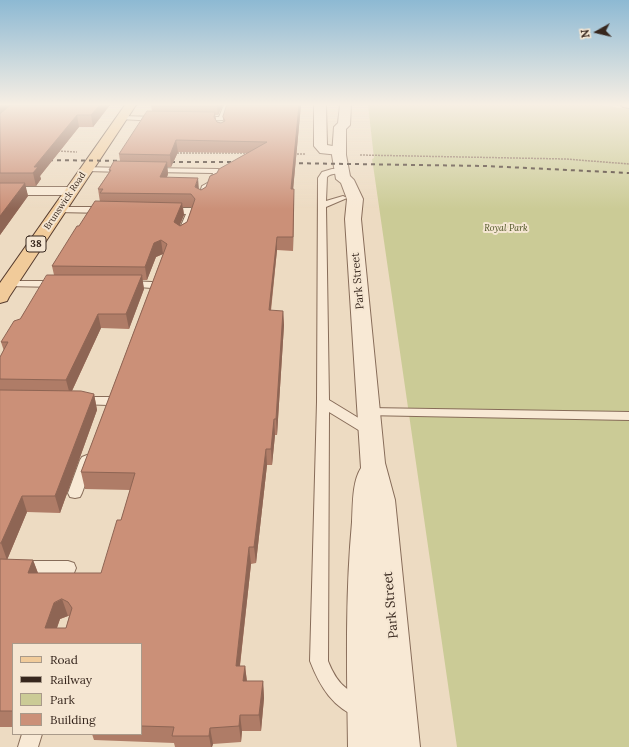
<!DOCTYPE html>
<style>
body{margin:0}
#map{position:relative;width:629px;height:747px;overflow:hidden;background:#eddbc2;font-family:Lora,serif}
canvas{display:block}
.legend{position:absolute;left:12px;top:643px;width:130px;height:92px;box-sizing:border-box;background:#f5e6d2;border:1px solid #a99a8a;margin:0;padding:5px 7px;list-style:none;font-size:12px;color:#37271e}
.legend li{display:flex;align-items:center;gap:8px;height:20px}
.legend b{width:20px;border:1px solid #a99a8a}
.north{position:absolute;left:577px;top:12px;width:40px;height:40px;-webkit-text-stroke:3px #f5e6d2;paint-order:stroke;rotate:262deg;font-size:11px;font-weight:700;line-height:16px;text-align:center;color:#37271e}
.north::after{content:'';display:block;margin:auto;width:14px;height:18px;background:#37271e;clip-path:polygon(50% 0,100% 100%,50% 72%,0 100%)}
</style>
<div id="map">
<canvas width="629" height="747"></canvas>
<ul class="legend">
<li><b style="height:5px;background:#f1cb9a"></b>Road</li>
<li><b style="height:5px;background:#37271e"></b>Railway</li>
<li><b style="height:11px;background:#cbcb96"></b>Park</li>
<li><b style="height:11px;background:#cb9078"></b>Building</li>
</ul>
<div class="north">N</div>
</div>
<script>
const ctx = document.querySelector('canvas').getContext('2d');
ctx.lineJoin = 'round';
function fillPath(path, color) { ctx.fillStyle = color; ctx.fill(path, 'evenodd'); }
function strokePath(path, color, width, dash) { ctx.strokeStyle = color; ctx.lineWidth = width; ctx.lineCap = dash ? 'butt' : 'round'; ctx.setLineDash(dash || []); ctx.stroke(path); }
function drawText(font, color, halo, rows, align = 'center') {
  ctx.font = font + ' Lora,serif'; ctx.lineWidth = 4; ctx.setLineDash([]); ctx.textBaseline = 'middle'; ctx.strokeStyle = halo; ctx.fillStyle = color; for (const [text, x, y, turn = 0] of rows) {
    ctx.save(); ctx.translate(x, y); ctx.rotate((+turn || 0) * Math.PI / 180); ctx.textAlign = isNaN(turn) ? turn : align; if (halo) ctx.strokeText(text, 0, 0); ctx.fillText(text, 0, 0); ctx.restore();
  }
}
fillPath(new Path2D(`
 M368 105H601L629 109V747H457L374 172 372 159 374 158Z`), '#cbcb96');
const service = new Path2D(`
 M224 105H230L224 120 200 121 197 119 200 117H219Z
 M121 116 158 117 161 119 158 121 119 119V117Z
 M83 167 125 168 129 170 125 172 86 171H83Z
 M148 168 218 169 222 171 217 184 210 187 206 199 202 201 198 199 202 186 211 181 213 173 151 172 147 170Z
 M332 169H340L344 171C339 175 332 172 327 177L326 201 343 196 347 198 326 207 329 400 375 428 377 431 375 434 370 435 365 434 329 412 328 661C332 671 337 681 346 688 354 695 365 699 370 709L367 716 360 718C333 708 320 687 310 661L317 402 318 178 322 172Z
 M59 207H106L110 210 106 213 56 212 55 210Z
 M168 208H191L195 211 185 237 182 238 177 235 186 214 165 213 164 211Z
 M9 281H58L63 284 58 287 5 286 4 284Z
 M128 281 152 282 157 285 152 288 124 286 123 284Z
 M80 397H109L113 398 115 401 113 404 109 405 76 404 74 401 76 398Z
 M368 408 629 412V420L363 415 362 412 363 409Z
 M87 455 92 457 94 460 82 493 80 497 75 498 70 497 68 493 80 460 82 457Z
 M0 561H68L74 563 76 568 74 573 68 575H0Z
 M22 734H42L38 747H18Z`);
const minor = new Path2D(`
 M314 105H326L327 145 344 148 346 151 344 154 339 155 320 153 314 146Z
 M621 105H629V108L623 107Z
 M0 187H71L76 188 78 191 76 194 71 195H0Z`);
const tertiary = new Path2D(`
 M340 105H351L350 125 346 129V155L350 176 354 180 363 199 361 219 385 463 395 500 420 747H348C347 672 345 597 352 522 353 505 352 482 361 468L345 219 347 199 341 183 336 179 332 155 334 127 338 123Z`);
const primary = new Path2D(`
 M125 105H136L9 297 7 301 0 303V283Z`);
strokePath(service, '#876c59', 2);
strokePath(minor, '#876c59', 2);
strokePath(tertiary, '#876c59', 2);
strokePath(primary, '#553b2e', 2);
strokePath(new Path2D(`
 M58 151 77 152
 M174 153H249
 M294 154H305
 M360 155 566 159 629 164`), '#876c59', 1.5, [2, 1]);
fillPath(service, '#f8e9d5');
fillPath(minor, '#f8e9d5');
fillPath(tertiary, '#f8e9d5');
fillPath(primary, '#f1cb9a');
strokePath(new Path2D(`
 M41 160 131 161
 M163 162H241
 M283 163 486 166 629 173`), '#37271e', 2, [4, 4]);
fillPath(new Path2D(`
 M0 105H110L93 127H79L40 176 41 179 36 186H25L28 196 0 235Z
 M151 105H223L218 115H215L216 120 217 122 221 123 223 122V117L227 105H301L293 189 294 201 293 251 277 250 271 311H283L284 325 277 435H275L272 465H267L256 563 251 564 240 666H245L247 681H263L264 698 261 731H242L241 742 213 744 212 747H175L174 743 94 740 92 734H141V644H13V727H0V357L4 351 1 342 20 319 54 275 52 266 79 226 100 202 98 189 109 172V170L120 161 119 154 152 111ZM178 152 247 153 217 173 206 187 201 190 167 177 168 174 167 167H171ZM183 207H192L187 222 179 226 184 215ZM163 254 81 472 85 489 130 490 121 520 101 573H38L33 560H7L27 512 60 513 97 410 94 394 72 391 101 328 129 329 144 289 142 280H147L156 257ZM68 616H69L66 628H57L60 619Z`), '#af7c67');
fillPath(new Path2D(`
 M0 105H15L0 118Z
 M100 105H110L93 127 91 115Z
 M217 105H223L218 115Z
 M299 105H301L292 201 291 189Z
 M215 112 216 122 214 117Z
 M77 115 79 127 40 176 41 179 36 186 33 173 34 167Z
 M176 140 178 152 171 167 170 155Z
 M167 162 168 174 162 190 160 177Z
 M198 178 199 190 195 187Z
 M25 183 28 196 0 235V216Z
 M294 189V201L293 251V237Z
 M182 203 184 215 176 235 174 222Z
 M277 237V250L269 325V310Z
 M161 240 163 254 156 257 147 280 145 267 154 243Z
 M142 275 144 289 129 329 126 314Z
 M283 311 284 325 277 435 276 419Z
 M98 314 101 328 70 395 66 380Z
 M94 394 97 410 60 513 55 496Z
 M274 419 275 435 272 465 271 449Z
 M266 449 267 465 256 563 254 547Z
 M22 496 27 512 7 560 1 543Z
 M249 547 251 564 238 682 236 666Z
 M33 560 39 576 28 573Z
 M62 599 68 616 60 619 51 644 45 628 54 603Z
 M245 666 247 683 243 681Z
 M263 681 264 698 261 731 259 715Z
 M240 715 242 731 241 742 239 726Z
 M210 728 213 744 212 747H211L209 736Z`), '#8e6554');
const building = new Path2D(`
 M11 105H100L91 115H77L34 167H38L33 173H0V114Z
 M227 105H299L291 189H294L293 237H277L269 310 283 311 276 419H274L271 449H266L254 547H249L236 666H245L243 681H263L259 715H240L239 726 210 728 209 736H172L174 727 141 726V644H13V711H0V559L33 560 28 573H101L117 520H121L135 473 81 472 167 244 161 240 154 243 145 267 52 266 77 226H79L95 201 182 203 174 222 180 226 187 222 195 199 191 194 100 193 103 189H98L111 170H109L114 161 167 162 160 177 198 178 195 187 201 190 206 187 210 176 217 173 219 169 267 142 176 140 170 155 119 154 147 111 215 112 214 117 217 122 221 123 225 121 223 117ZM62 599 68 602 72 608 66 628H45L54 603Z
 M0 183H25L0 216Z
 M47 275H142L126 314H98L66 380 0 379V357L8 342H1L14 321 20 319Z
 M0 390 81 391 94 394 55 496H22L1 543H0Z`);
fillPath(building, '#cb9078');
strokePath(building, '#8e6554', 1);
const sky = ctx.createLinearGradient(0, 0, 0, 209);
sky.addColorStop(0, '#8db9d3');
sky.addColorStop(0.5, '#f7efe4');
sky.addColorStop(1, '#f7efe400');
ctx.fillStyle = sky;
ctx.fillRect(0, 0, 629, 209);
drawText('9px', '#37271e', '#f5e6d2', [
 ["Brunswick Road",65,201,-56]
]);
drawText('italic 9px', '#4d5324', '#f5e6d2', [
 ["Royal Park",506,228]
]);
for (const [x, y, w] of [
 [36,244,20]
]) { const box = new Path2D(); box.roundRect(x - w / 2, y - 8, w, 16, 3); ctx.fillStyle = '#f5e6d2'; ctx.fill(box); strokePath(box, '#37271e', 1); }
drawText('bold 10px', '#37271e', null, [
 ["38",36,244]
]);
drawText('11px', '#37271e', '#f5e6d2', [
 ["Park Street",358,281,-95]
]);
drawText('13px', '#37271e', '#f5e6d2', [
 ["Park Street",391,605,-95]
]);
</script>
